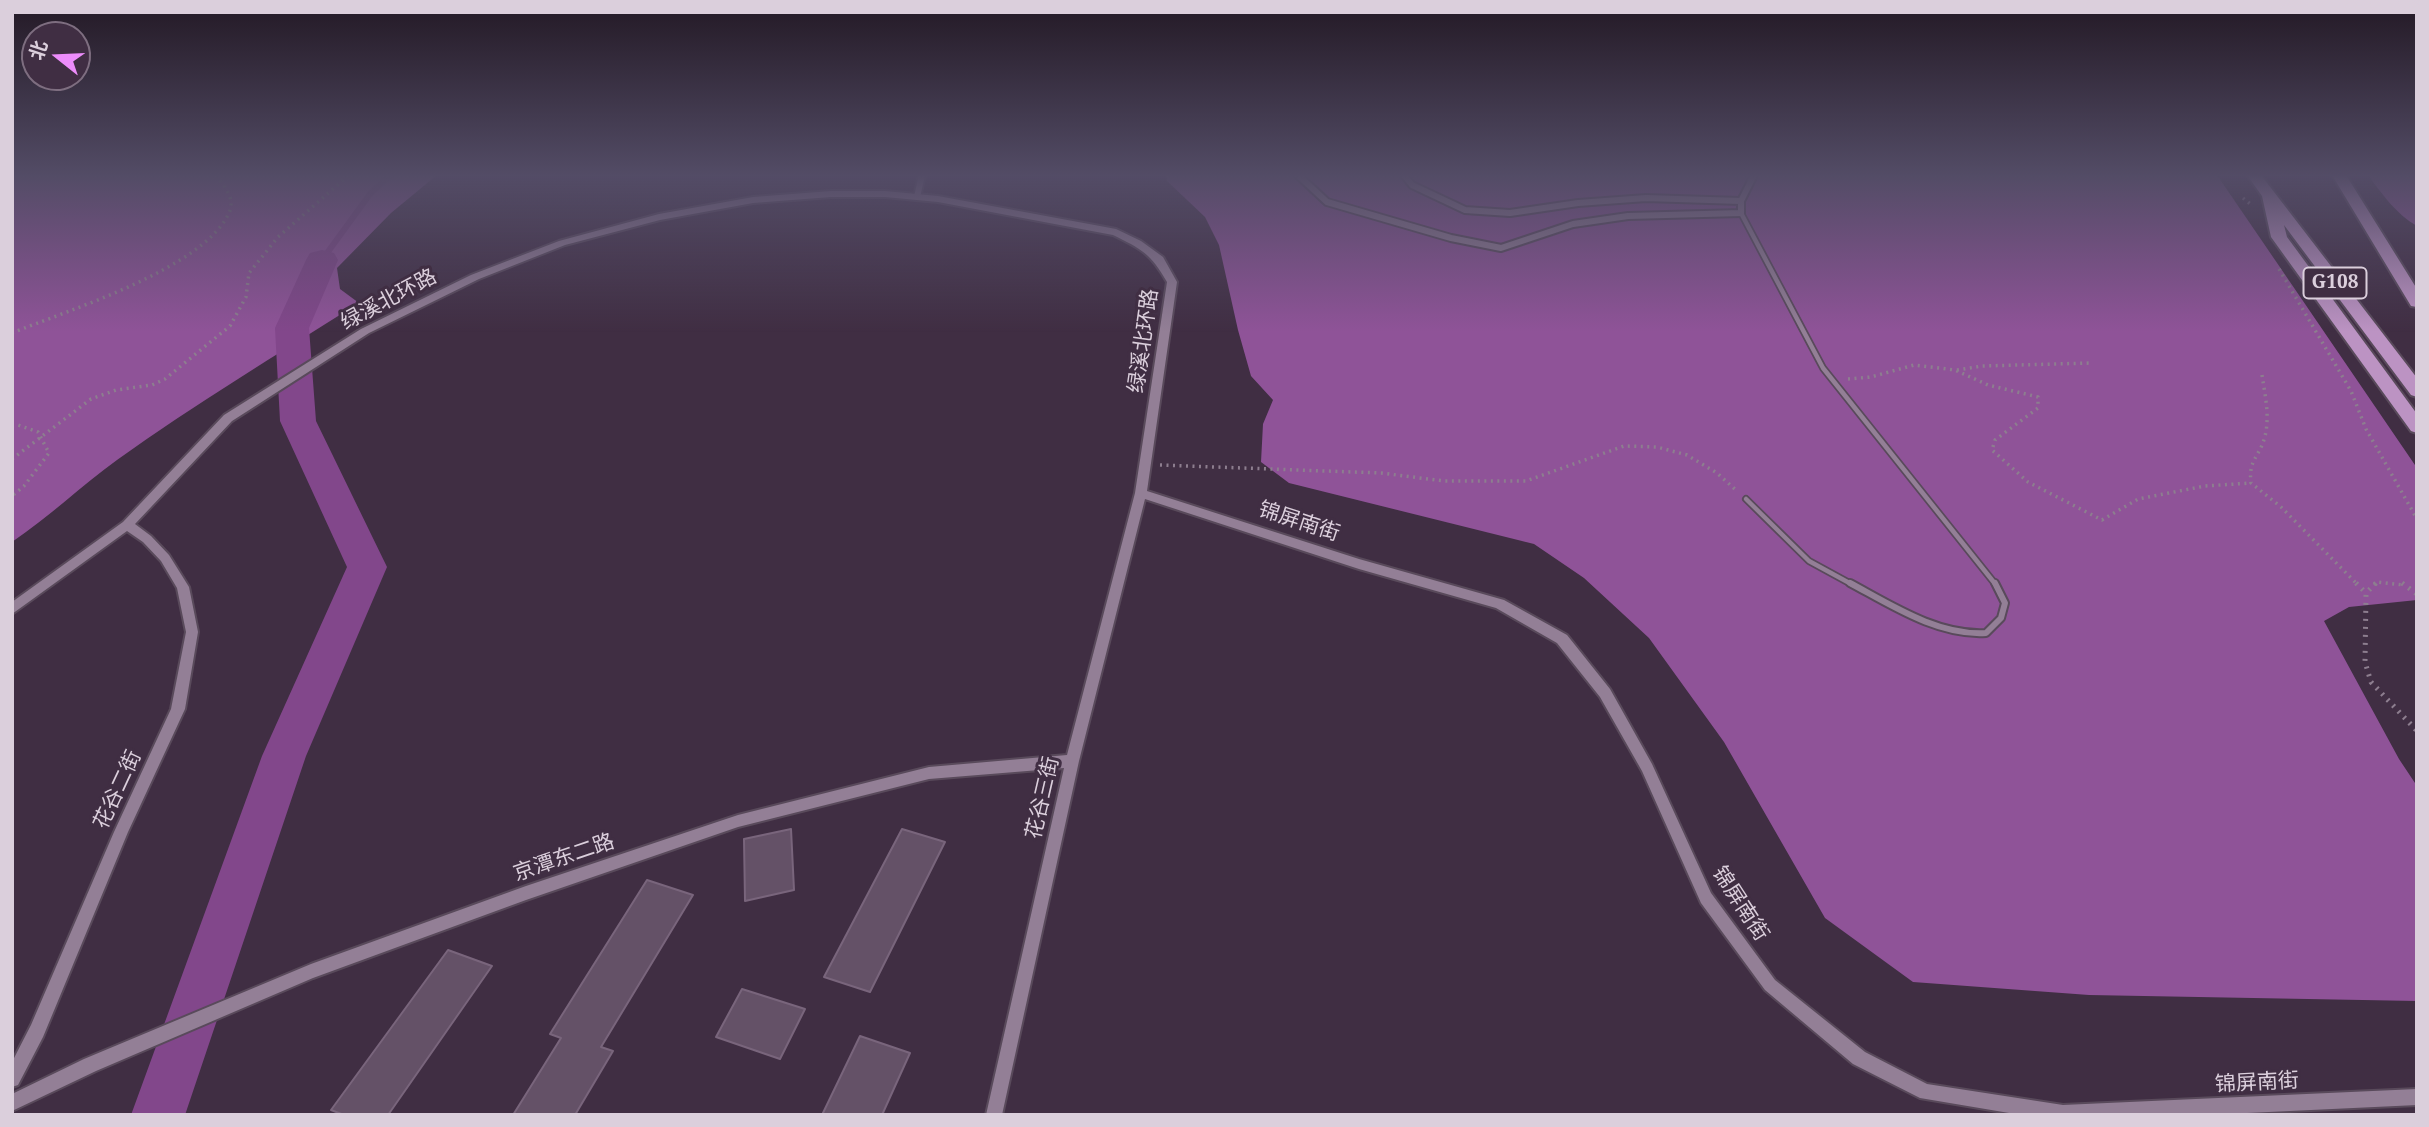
<!DOCTYPE html>
<meta charset="utf-8">
<style>
body{margin:0}
#map{position:relative;width:2429px;height:1127px;overflow:hidden;background:#402e43;font-family:"Noto Serif","Noto Sans SC",serif}
canvas{display:block}
.frame{position:absolute;inset:0;border:14px solid #dbcfdc;pointer-events:none}
.north{position:absolute;left:21px;top:21px;width:70px;height:70px;box-sizing:border-box;background:#402e43;border:2px solid #7e6e80;border-radius:50%;rotate:288deg;font-size:19px;font-weight:700;line-height:28px;text-align:center;color:#dbcfdc}
.north::after{content:'';display:block;margin:auto;width:24px;height:32px;background:#ec8cfa;clip-path:polygon(50% 0,100% 100%,50% 72%,0 100%)}
</style>
<div id="map">
<canvas width="2429" height="1127"></canvas>
<div class="frame"></div>
<div class="north">北</div>
</div>
<script>
const ctx = document.querySelector('canvas').getContext('2d');
ctx.lineJoin = 'round';
function fillPath(path, color) { ctx.fillStyle = color; ctx.fill(path, 'evenodd'); }
function strokePath(path, color, width, dash) { ctx.strokeStyle = color; ctx.lineWidth = width; ctx.lineCap = dash ? 'butt' : 'round'; ctx.setLineDash(dash || []); ctx.stroke(path); }
function drawText(font, color, halo, rows, align = 'center') {
  ctx.font = font + ' "Noto Serif","Noto Sans SC",serif'; ctx.lineWidth = 6; ctx.setLineDash([]); ctx.textBaseline = 'middle'; ctx.strokeStyle = halo; ctx.fillStyle = color; for (const [text, x, y, turn = 0] of rows) {
    ctx.save(); ctx.translate(x, y); ctx.rotate((+turn || 0) * Math.PI / 180); ctx.textAlign = isNaN(turn) ? turn : align; if (halo) ctx.strokeText(text, 0, 0); ctx.fillText(text, 0, 0); ctx.restore();
  }
}
fillPath(new Path2D(`
 M12 175H437L391 213 337 268 340 289 359 303C278 354 195 404 117 460 81 486 49 517 12 542Z
 M1166 175H2217L2417 468V600L2349 607 2324 621 2399 759 2417 786V1001L2089 995 1913 982 1825 918 1724 742 1649 638 1584 578 1534 544 1289 483 1261 462 1263 424 1273 400 1251 376 1238 330 1219 245 1205 217 1167 181Z
 M2368 175H2417V226C2396 214 2382 194 2368 175Z`), '#8f5398');
strokePath(new Path2D(`
 M322 260 370 194 390 175`), '#82478b', 6);
fillPath(new Path2D(`
 M322 250 334 253 338 260 309 328 316 421 387 567 306 756 185 1115H131L262 756 347 567 280 421 275 328 306 260 310 253Z`), '#82478b');
const building = new Path2D(`
 M791 829 794 890 745 901 744 839Z
 M902 829 945 842 870 992 824 977Z
 M647 880 693 895 601 1047 613 1051 575 1115H513L561 1038 550 1034Z
 M448 950 492 966 388 1115H344L331 1110Z
 M742 989 805 1009 780 1059 716 1037Z
 M860 1036 910 1053 882 1115H822Z`);
fillPath(building, '#645167');
strokePath(building, '#79657c', 2);
const serviceFar1 = new Path2D(`
 M1741 213 1823 368 1996 585
 M1746 499 1809 561 1853 585`);
const service = new Path2D(`
 M1850 583C1891 605 1938 636 1986 633L2001 618 2005 603 1995 583`);
const minor = new Path2D(`
 M1298 175 1327 202 1451 238 1501 248 1573 224 1628 216 1741 213V201L1754 175
 M1404 175 1412 185 1465 210 1510 213 1578 203 1646 198 1741 201
 M917 197 922 175`);
const tertiary = new Path2D(`
 M831 191H885L938 196 1116 229 1141 241 1163 257 1177 282 1147 491 1359 559 1504 600 1567 635 1610 689 1652 764 1711 893 1775 980 1865 1052 1927 1084 2063 1105 2417 1089V1105L2205 1115H2021L1920 1098 1853 1064 1765 990 1701 903 1642 771 1600 697 1557 643 1496 608 1359 569 1145 499 1079 761 1002 1115H986L1064 768 929 779 738 827 526 900 313 978 96 1071 12 1111V1094L84 1059 311 964 526 886 738 815 929 767 1067 755 1135 493 1167 282C1151 254 1142 249 1113 235L938 202 885 197H831L753 203 660 220 565 245 479 279 369 333 232 421 135 524 151 536 169 555 189 587 198 632 185 709 128 832 43 1037 18 1085 12 1087V1062L31 1025 114 832 171 709 186 632 177 588 161 561 143 542 127 531 12 614V602L123 522 224 415 361 329 471 275 559 241 659 214 753 197Z`);
const trunk = new Path2D(`
 M2247 175H2261L2417 378V397L2411 395 2284 225 2287 237 2417 414V433L2411 431 2271 237 2262 196Z
 M2332 175H2346L2417 289V307L2411 306Z`);
strokePath(serviceFar1, '#594a5b', 8);
strokePath(service, '#594a5b', 10);
strokePath(minor, '#594a5b', 10);
strokePath(tertiary, '#594a5b', 4);
strokePath(trunk, '#594a5b', 4);
strokePath(new Path2D(`
 M2243 198 2253 206
 M2279 269 2351 391 2366 429 2417 519
 M12 333C68 310 203 269 229 213 236 199 224 186 216 175
 M1957 370 1982 366 2092 363
 M2262 375C2265 395 2270 416 2265 436 2260 457 2248 459 2251 483L2281 507 2358 585
 M1848 379 1871 377 1914 365 1955 370 1988 385 2038 397V408L1995 440 1992 450 2028 482 2102 520 2138 499 2205 486 2251 483
 M12 426 18 425 38 432 49 453 24 486 12 496
 M12 459 91 399 116 390 152 385 165 379 230 326 246 297 249 273 278 237 349 175
 M1160 465 1381 473 1444 481H1526L1624 446 1657 447 1687 455 1717 473 1737 491
 M2374 585 2377 582 2404 585`), '#8d7e8f', 3.5, [2, 4.5]);
strokePath(new Path2D(`
 M2356 583 2366 593
 M2376 583 2366 593 2365 662 2371 682 2417 731
 M2402 583 2417 594`), '#8d7e8f', 5, [2, 6]);
strokePath(serviceFar1, '#937f96', 4.5);
strokePath(service, '#937f96', 6);
strokePath(minor, '#937f96', 6);
fillPath(tertiary, '#937f96');
fillPath(trunk, '#bc93c3');
const sky = ctx.createLinearGradient(0, 0, 0, 332);
sky.addColorStop(0, '#231925');
sky.addColorStop(0.53, '#534c66');
sky.addColorStop(1, '#534c6600');
ctx.fillStyle = sky;
ctx.fillRect(0, 0, 2429, 332);
for (const [x, y, w] of [
 [2335,283,63]
]) { const box = new Path2D(); box.roundRect(x - w / 2, y - 15.5, w, 31, 5); ctx.fillStyle = '#402e43'; ctx.fill(box); strokePath(box, '#dbcfdc', 2); }
drawText('bold 19px', '#dbcfdc', null, [
 ["G108",2335,283]
]);
drawText('21px', '#dbcfdc', '#402e43', [
 ["绿溪北环路",389,300,-28],
 ["绿溪北环路",1144,341,-82],
 ["锦屏南街",1299,522,18],
 ["花谷二街",118,790,-65],
 ["花谷三街",1043,798,-77],
 ["京潭东二路",564,858,-19],
 ["锦屏南街",1740,904,57],
 ["锦屏南街",2257,1083,-3]
]);
</script>
